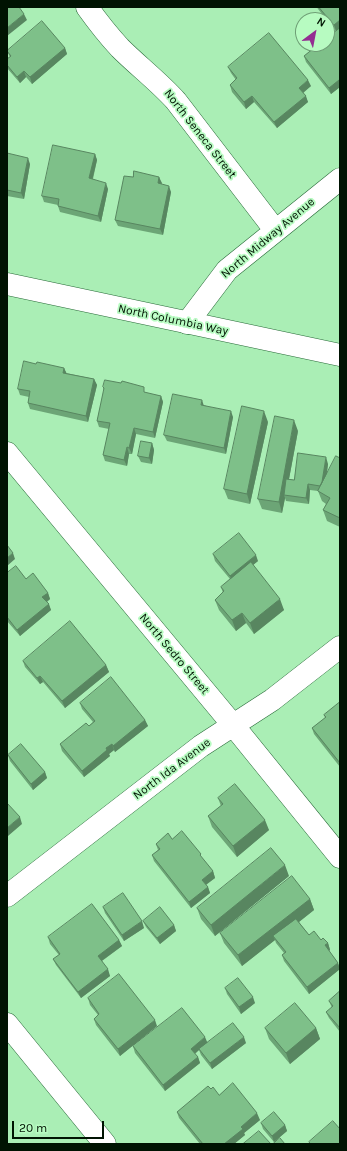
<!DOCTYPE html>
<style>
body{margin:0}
#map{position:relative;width:347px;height:1151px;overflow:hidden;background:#aaeeb5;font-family:Karla,sans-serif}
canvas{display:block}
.frame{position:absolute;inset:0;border:8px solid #001302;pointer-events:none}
.north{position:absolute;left:295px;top:12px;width:40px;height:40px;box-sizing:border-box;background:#b7fbc1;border:1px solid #6e9e75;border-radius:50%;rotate:32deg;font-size:11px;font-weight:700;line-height:16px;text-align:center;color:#001302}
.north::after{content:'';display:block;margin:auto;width:14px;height:18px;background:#942d92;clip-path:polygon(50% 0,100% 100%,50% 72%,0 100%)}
.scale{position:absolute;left:12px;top:1121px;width:92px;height:18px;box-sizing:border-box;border:2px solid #001302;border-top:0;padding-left:5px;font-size:12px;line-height:14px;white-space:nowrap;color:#001302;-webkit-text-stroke:3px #b7fbc1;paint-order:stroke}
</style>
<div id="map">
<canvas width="347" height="1151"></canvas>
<div class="frame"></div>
<div class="north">N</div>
<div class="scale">20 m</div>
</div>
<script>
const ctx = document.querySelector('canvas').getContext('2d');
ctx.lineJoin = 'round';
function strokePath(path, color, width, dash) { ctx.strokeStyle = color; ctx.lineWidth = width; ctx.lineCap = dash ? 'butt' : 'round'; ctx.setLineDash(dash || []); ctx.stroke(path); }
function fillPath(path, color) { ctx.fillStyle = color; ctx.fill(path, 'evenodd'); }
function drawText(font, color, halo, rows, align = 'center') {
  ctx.font = font + ' Karla,sans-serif'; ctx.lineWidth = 3.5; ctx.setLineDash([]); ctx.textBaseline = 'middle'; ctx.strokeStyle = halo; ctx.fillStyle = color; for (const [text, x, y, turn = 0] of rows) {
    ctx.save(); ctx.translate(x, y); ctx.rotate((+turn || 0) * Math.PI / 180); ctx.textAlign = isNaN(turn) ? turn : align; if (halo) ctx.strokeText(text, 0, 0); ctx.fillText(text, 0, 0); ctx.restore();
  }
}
const street = new Path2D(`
 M87 7C97 21 108 35 120 48 138 66 159 82 176 101L275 230
 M187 323 227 270 340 179
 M7 453 233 725 340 857
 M7 896 201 746 272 700 340 647
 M7 1024 105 1144`);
const secondary = new Path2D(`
 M7 284 340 355`);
strokePath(street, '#296b39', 23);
strokePath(secondary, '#296b39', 23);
strokePath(street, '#fff', 22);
strokePath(secondary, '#fff', 22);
fillPath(new Path2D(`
 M317 7H340V87L331 94 306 62 304 56 336 31 318 9Z
 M65 48 67 54 32 84 26 77 20 83 7 68V59L10 57 7 51Z
 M228 67 311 86 303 92 308 102 277 128 254 102 246 109 232 92 230 85 236 80 231 73Z
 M7 153 30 164 24 199 7 196Z
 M95 154 97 160 93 179 108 189 101 222 60 212 58 206V205L44 202 42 196Z
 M133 177H159L161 184 171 192 163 235 118 226 115 220Z
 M36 364 64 368 66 373 94 379 97 385 88 422 30 409 28 403 29 397 20 395 18 389Z
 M103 387 147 393 161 396 163 402 155 438 136 434 132 454H129L127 466 105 461 103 455 109 429 99 427 97 421 104 391Z
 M204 405 233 417 226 454 167 441 164 435Z
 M268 422 250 504 228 499 224 489Z
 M298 431 289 479 294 480 328 464 327 473 340 458V527L327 521 323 510 326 504 322 501 318 491 310 490 309 504 286 501 285 498 282 513 262 509 258 499Z
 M152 443 154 450 152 464 141 462 138 456Z
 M213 554 258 561 253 565 284 610 254 634 246 623 236 631 219 610 215 600 223 593 221 587 230 579 215 561Z
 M7 573 26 579 48 593 50 599 47 602 51 610 20 636 7 621Z
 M23 661 106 665 109 672 65 708 43 682 40 684 25 667Z
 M340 702V767L314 734 312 728 325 718 324 715Z
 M80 703 145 720 148 726 115 752 114 750 109 754 110 756 84 777 62 751 60 744 89 726 93 722 82 709Z
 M8 755 45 772 47 778 33 790 10 761Z
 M218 798 269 830 237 857 212 827 208 816 221 806Z
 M172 839 202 858 213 871 215 878 206 885 208 887 210 893 191 908 154 861 152 855 158 850 156 844Z
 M289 876 215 936 201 919 197 908Z
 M310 899 314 910 299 922 309 935 328 943 330 950 329 951 338 963 340 969 309 994 284 961 282 955 284 953 276 943 275 940 242 966 224 943 220 933Z
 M103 907 144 928 124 941 105 913Z
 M143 921 174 925 176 931 160 944 146 927Z
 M48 937 119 940 122 946 102 961 110 976 81 998 56 965 53 959 59 955 50 944Z
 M225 988 255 1003 241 1014 227 994Z
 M340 991V1032L329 1018 326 1012 332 1008 329 1001Z
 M88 998 157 1026 120 1056 96 1025 94 1019 98 1015 90 1005Z
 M265 1028H316L320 1039 290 1064 269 1039Z
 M207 1042 246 1043 212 1069 201 1055 199 1050 195 1054 198 1057 200 1063 165 1091 135 1053 133 1046Z
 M211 1089 219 1095 260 1120 244 1133 245 1135 234 1144H200L179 1118 177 1112Z
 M261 1123 285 1125 287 1131 274 1142 263 1129Z`), '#6ca576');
fillPath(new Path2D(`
 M24 14 27 20 7 36V28Z
 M340 20V28L336 31 334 25Z
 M65 48 67 54 32 84 30 77Z
 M24 71 26 77 20 83 17 77Z
 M308 80 311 86 302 94 299 88Z
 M339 80 340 87 331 94 329 88Z
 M252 96 254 102 246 109 244 102Z
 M306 96 308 102 277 128 274 122Z
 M95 154 97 160 91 185 89 178Z
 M28 158 30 164 24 199 21 193Z
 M159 177 162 183 160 189 158 183Z
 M106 183 108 189 101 222 98 216Z
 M169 186 171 192 163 235 160 229Z
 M64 368 67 374 63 373Z
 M94 379 97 385 88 422 86 416Z
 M161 396 163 402 155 438 153 432Z
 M202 400 204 406 201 405Z
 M231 411 233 417 226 454 224 448Z
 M264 411 268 422 250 504 247 494Z
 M294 420 298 431 286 495H284L285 498 282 513 279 502Z
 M134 428 136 434 132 454 129 448Z
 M152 443 154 450 152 464 149 458Z
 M127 447 129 454 127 466 124 460Z
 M326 457 328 464 324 492 321 486Z
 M308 484 310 490 309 504 306 498Z
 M13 553 15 559 7 566V558Z
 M256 555 258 561 232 582 230 576Z
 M48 593 50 599 45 603 42 597Z
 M280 599 284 610 254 634 250 623Z
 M49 604 51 610 20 636 17 630Z
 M242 613 246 623 236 631 232 620Z
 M106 665 109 672 65 708 62 701Z
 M40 676 43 682 40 684 37 678Z
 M145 720 148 726 115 752 113 746Z
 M112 744 114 750 109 754 110 756 84 777 82 771 106 748Z
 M45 772 47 778 33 790 31 784Z
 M20 817 22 824 8 836 7 831V828Z
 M265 820 269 830 237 857 233 846Z
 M285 865 289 876 215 936 211 925Z
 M213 871 215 878 204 886 202 880Z
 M208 887 210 893 191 908 189 902Z
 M310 899 314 910 276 940 273 936 275 940 242 966 238 955Z
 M142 921 144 928 124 941 122 935Z
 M174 925 176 931 160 944 157 938Z
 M119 940 122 946 100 962 98 956Z
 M328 943 330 950 327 952 325 945Z
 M338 963 340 969 309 994 307 987Z
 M108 969 110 976 81 998 78 992Z
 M253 997 255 1003 241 1014 239 1007Z
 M155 1020 157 1026 120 1056 118 1049Z
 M316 1028 320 1039 290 1064 286 1053Z
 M205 1037 208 1044 199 1049V1050L193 1055 191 1049Z
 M244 1037 246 1043 212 1069 210 1063Z
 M198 1057 200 1063 165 1091 163 1085Z
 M257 1113 260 1120 244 1133 245 1135 234 1144H224L241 1127Z
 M285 1125 287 1131 274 1142 272 1136Z`), '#588660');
const building = new Path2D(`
 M7 7H19L24 14 7 28Z
 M319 7H340V20L334 25Z
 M42 21 65 48 30 77 24 71 17 77 7 65V59L11 56 7 51Z
 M340 28V80H339L329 88 304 56 319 44H327V38Z
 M269 33 308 80 299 88 306 96 274 122 252 96 244 102 230 85 237 78 228 67Z
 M53 145 95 154 89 178 106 183 98 216 58 206 59 199 42 196Z
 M7 153 28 158 21 193 7 190Z
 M134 171 159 177 158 183 169 186 160 229 115 220 124 176 133 177Z
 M24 361 36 364 37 362 64 368 63 373 94 379 86 416 28 403 30 391 18 389Z
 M105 380 121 383 122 381 144 387V392L161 396 153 432 134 428 129 448 127 447 124 460 103 455 110 423 97 421 104 388 103 387Z
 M173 394 202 400 201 405 231 411 224 448 164 435Z
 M242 406 264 411 247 494 224 489Z
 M275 416 294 420 279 502 258 499Z
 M141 441 152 443 149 458 138 456Z
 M298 453 326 457 322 482 320 486 308 484 306 498 284 495 286 479 294 480Z
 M336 456 340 458V518L323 510 330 498 318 491Z
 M239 533 256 555 230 576 213 554Z
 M7 545 13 553 7 558Z
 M251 562 280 599 250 623 242 613 232 620 215 600 224 591 221 587Z
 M16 566 26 579 33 573 48 593 42 597 49 604 17 630 7 617V573Z
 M70 621 106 665 62 701 40 676 37 678 23 661Z
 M111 677 145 720 113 746 112 744 106 748 107 750 82 771 60 744 86 723 89 726 95 721 80 703Z
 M340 702V763L312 728 326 717 324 715Z
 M21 744 45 772 31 784 8 755Z
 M235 784 265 820 233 846 208 816 223 804 218 798Z
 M7 803 20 817 7 828Z
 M182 831 201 854 200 855 213 871 202 880 208 887 189 902 152 855 160 849 156 844 168 833 172 839Z
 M271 848 285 865 211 925 197 908Z
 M292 876 310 899 238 955 220 933Z
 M123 893 142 921 122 935 103 907Z
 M92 904 119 940 98 956 108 969 78 992 53 959 60 954 48 937Z
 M160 907 174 925 157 938 143 921Z
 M296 919 309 935 314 931 321 940 323 938 328 943 325 945 338 963 307 987 282 955 286 952 273 936Z
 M119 974 155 1020 118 1049 94 1019 99 1014 88 998Z
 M238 978 253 997 239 1007 225 988Z
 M340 991V1028L326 1012 333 1006 329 1001Z
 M295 1003 316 1028 286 1053 265 1028Z
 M182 1008 205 1037 191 1049 198 1057 163 1085 133 1046Z
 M233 1023 244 1037 210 1063 199 1049Z
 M233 1083 257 1113 241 1127 243 1129 224 1144H203L177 1112 208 1086 211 1089 213 1087 219 1095Z
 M274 1112 285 1125 272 1136 261 1123Z
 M333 1121 340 1129V1144H311L309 1142Z
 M259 1131 271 1144H243Z
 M280 1138 285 1144H273Z`);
fillPath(building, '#7ec089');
strokePath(building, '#588660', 1);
drawText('12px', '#001302', '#b7fbc1', [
 ["North Seneca Street",200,134,52],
 ["North Midway Avenue",268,238,-40],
 ["North Columbia Way",173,320,12],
 ["North Sedro Street",174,654,50],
 ["North Ida Avenue",172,769,-37]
]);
</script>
